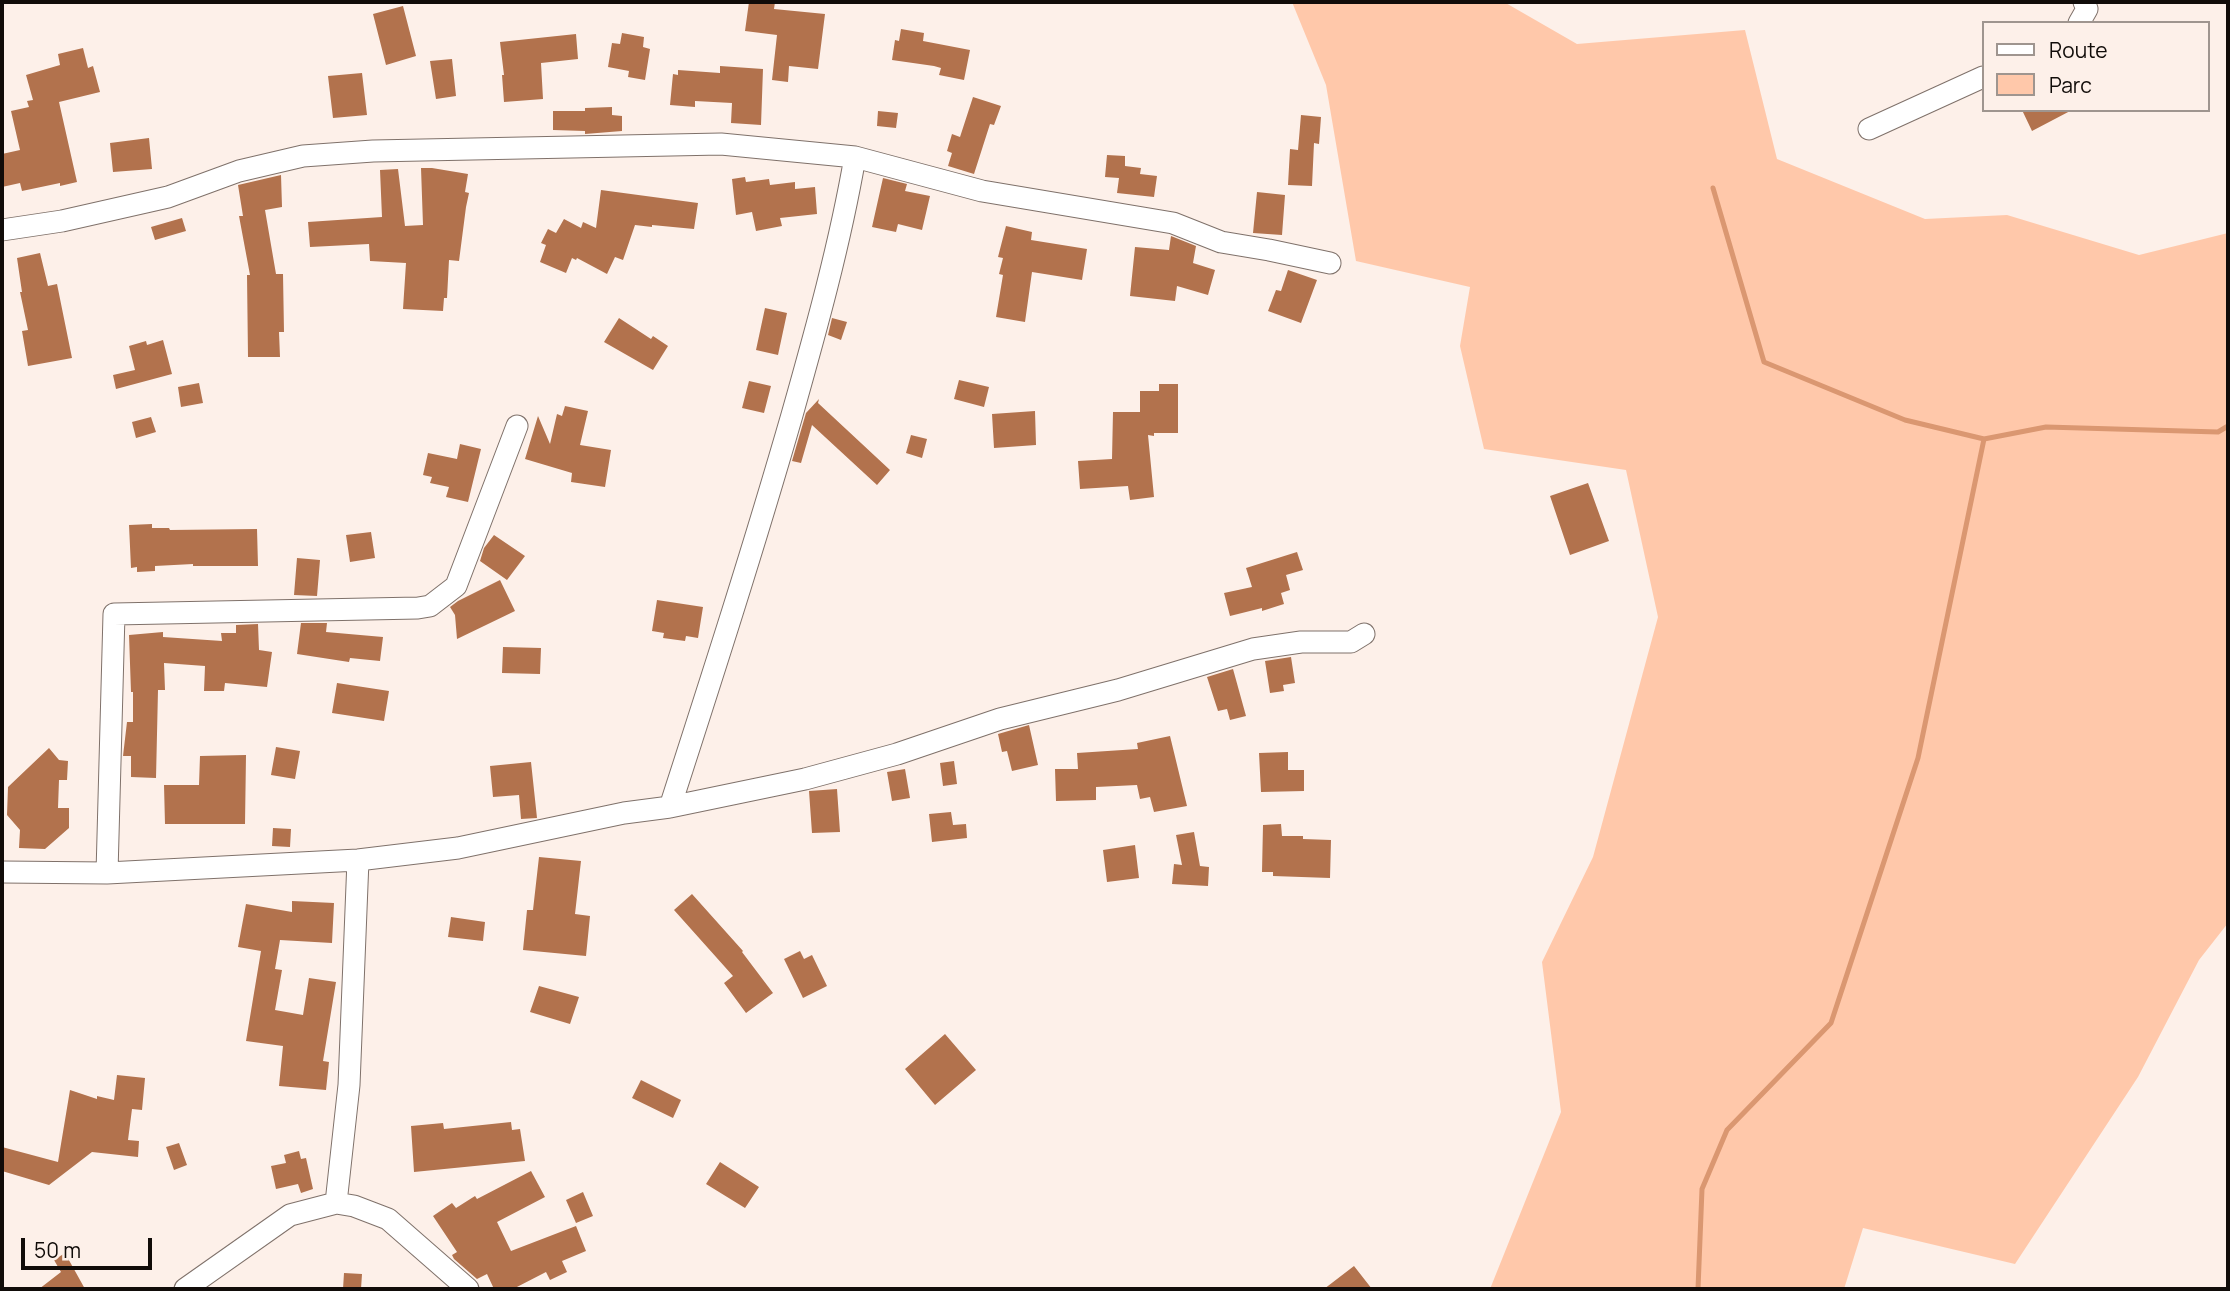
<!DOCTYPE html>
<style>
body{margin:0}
#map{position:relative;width:2230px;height:1291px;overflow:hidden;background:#fdf0e9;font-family:Manrope,sans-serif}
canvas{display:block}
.frame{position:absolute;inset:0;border:4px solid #110c09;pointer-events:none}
.legend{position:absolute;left:1982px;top:21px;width:228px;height:91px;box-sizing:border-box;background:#fdf0e9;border:2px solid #9f958f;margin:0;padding:9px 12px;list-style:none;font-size:21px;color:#110c09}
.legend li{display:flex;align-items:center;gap:14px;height:35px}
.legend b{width:35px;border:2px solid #9f958f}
.scale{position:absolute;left:21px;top:1238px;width:131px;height:32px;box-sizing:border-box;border:4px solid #110c09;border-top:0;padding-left:9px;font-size:21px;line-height:24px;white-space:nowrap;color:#110c09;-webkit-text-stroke:5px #fdf0e9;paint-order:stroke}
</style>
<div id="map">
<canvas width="2230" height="1291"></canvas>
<div class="frame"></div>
<ul class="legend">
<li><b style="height:9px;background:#fff"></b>Route</li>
<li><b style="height:19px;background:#ffc8aa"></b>Parc</li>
</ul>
<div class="scale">50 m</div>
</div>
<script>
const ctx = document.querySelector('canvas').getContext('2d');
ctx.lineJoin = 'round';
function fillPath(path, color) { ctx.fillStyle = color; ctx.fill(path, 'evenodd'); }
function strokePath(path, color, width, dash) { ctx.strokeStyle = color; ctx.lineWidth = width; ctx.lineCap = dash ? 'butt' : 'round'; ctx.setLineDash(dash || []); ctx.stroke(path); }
fillPath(new Path2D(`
 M1292 2H1504L1577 44 1745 30 1777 159 1925 219 2007 215 2139 255 2228 233V923L2199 960 2138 1077 2015 1264 1863 1228 1844 1289H1490L1561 1112 1542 962 1593 857 1658 617 1626 470 1484 449 1460 346 1470 287 1356 261 1326 85Z`), '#ffc8aa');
strokePath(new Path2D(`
 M1713 188 1764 362 1905 420 1984 439 2046 427 2218 432 2228 426
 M1698 1289 1702 1189 1727 1130 1831 1023 1918 758 1984 439`), '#da9771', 5);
fillPath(new Path2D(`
 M749 2H775L774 9 825 14 818 69 789 66 788 82 772 80 777 35 745 31Z
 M403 6 416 56 386 65 373 14Z
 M901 29 924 33 923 41 970 50 964 80 939 75 941 68 934 66 892 60 895 40 899 41Z
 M622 33 644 37 643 47 650 49 645 80 628 77 629 71 608 67 612 43 620 44Z
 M576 34 578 59 541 63 543 99 504 102 502 75H504L500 42Z
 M83 48 88 68 93 66 100 92 59 102 77 182 60 186V183L22 191 20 183 2 187V154L20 150 11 111 29 107 27 101 33 100 26 75 60 65 58 54Z
 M452 59 456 96 436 99 430 61Z
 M720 66 763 69 761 125 731 123 732 103 695 101V107L670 105 673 74 678 75V70L720 73Z
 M362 73 367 115 333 118 328 76Z
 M973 97 1001 106 994 125 990 124 974 174 948 166 952 153 947 151 952 134 960 137Z
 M612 107V115L622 116V131L585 134V131L553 130V111H585V108Z
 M2022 110H2072L2032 131Z
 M878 111 898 113 896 128 877 126Z
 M1301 115 1321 117 1319 144 1314 143 1312 186 1288 185 1290 149 1298 150Z
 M149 138 152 169 113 172 110 143Z
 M1107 155 1125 156V166L1141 168 1140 174 1157 176 1154 197 1117 193 1119 178 1105 177Z
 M421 168H432L468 174 465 192 469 193 466 207 459 261 449 260 447 298H444L443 311 403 309 406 263 370 261 369 244 310 247 308 222 382 217 380 170 398 169 405 226 423 225Z
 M281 175 282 207 265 210 276 274H283L284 332H279L280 357H248L247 275H250L239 216H243L238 185Z
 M745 177 746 182 769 179 770 185 795 182V189L815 187 817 214 780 218 782 226 756 231 752 212 736 215 732 179Z
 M883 178 907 184 905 191 930 196 922 230 898 224 896 232 872 227Z
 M601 190 698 203 694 229 652 225V227L635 225 623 260 615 257 607 274 577 258 576 260 572 258 566 273 540 262 546 245 541 243 548 229 556 233 564 219 581 228 583 222 596 228Z
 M1257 192 1285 195 1282 235 1253 233Z
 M182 218 186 231 155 240 151 227Z
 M1006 226 1032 232 1031 240 1087 249 1082 280 1032 272 1025 322 996 317 1003 275 999 274 1003 258 998 257Z
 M1171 236 1196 246 1193 263 1215 270 1208 295 1177 286 1175 301 1130 296 1135 247 1169 250Z
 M40 253 48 286 57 284 72 358 28 366 22 331 28 330 20 292H22L17 258Z
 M1288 270 1317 280 1301 323 1268 311 1276 290 1281 291Z
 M765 308 787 313 778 355 756 350Z
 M619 318 651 339 653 336 668 346 653 370 604 342Z
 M832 318 847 322 841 340 828 335Z
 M163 340 172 374 116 389 113 375 135 370 129 346 146 341 147 345Z
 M959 380 989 387 984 407 954 399Z
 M749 381 771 386 764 413 742 408Z
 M199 383 203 403 181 407 178 387Z
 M1159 384H1178V433H1154V436L1148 435 1154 497 1130 500 1128 486 1080 489 1078 461 1112 459 1113 412H1140V391H1159Z
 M819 399 818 403 890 470 877 485 812 425 801 463 792 461 806 413Z
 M565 406 588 411 580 445 611 450 605 487 571 482 572 473 525 459 538 416 550 444 557 414 562 416Z
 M1035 411 1036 445 994 448 992 414Z
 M151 417 156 432 136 438 132 422Z
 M911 435 927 439 922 458 906 453Z
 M460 444 481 449 468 502 446 497 449 487 430 483 432 477 423 475 428 453 457 459Z
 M1588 483 1609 541 1570 555 1550 496Z
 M152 524V528H169L170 530 257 529 258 566H193V564L155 566V571L137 572V567L131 568 129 525Z
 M371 532 375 558 350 562 346 535Z
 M494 535 525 556 507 580 480 561 484 548Z
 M1297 552 1303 570 1286 575 1290 590 1281 593 1284 604 1262 611V608L1230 616 1224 593 1252 587 1246 568Z
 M297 558 320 560 317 596 294 595Z
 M500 580 515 611 457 639 455 615 450 607 458 601Z
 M657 600 703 607 698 638 686 636 685 641 663 638 664 633 652 631Z
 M301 623H327L326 632 383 637 380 661 350 658 349 662 297 654Z
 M258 624 259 650 272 652 267 687 225 683 224 691H204L205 666 164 663 165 690H158L156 778 131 777V756H123L127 722H133V692H131L129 635 163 632V637L222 641 221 633H236V625Z
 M503 647 541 648 540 674 502 673Z
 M1291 657 1295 683 1283 685 1284 691 1270 693 1265 661Z
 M1233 669 1246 716 1230 720 1227 709 1218 711 1207 677Z
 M337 683 389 691 384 721 332 713Z
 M1029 725 1038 765 1012 771 1007 751 1002 752 998 734Z
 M1170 736 1187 806 1154 812 1150 797 1140 799 1137 785 1096 787V800L1056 801 1055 769H1078L1077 753 1138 749 1137 743Z
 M276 747 300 751 295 779 271 775Z
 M49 748 59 760 68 761 67 780H59L58 808H69V828L45 849 19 848 20 830 7 815 8 787Z
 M1288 752V770H1304V791L1261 792 1259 753Z
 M246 755 245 824H165L164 785H199L200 756Z
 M954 761 957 784 943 786 940 763Z
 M531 762 537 818 521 819 519 795 493 797 490 766Z
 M905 769 910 798 892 801 887 772Z
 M837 789 840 832 812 833 809 791Z
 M951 812 953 825 966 824 967 838 932 842 929 814Z
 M1281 824 1282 836H1303V839L1331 840 1330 878 1273 876V872H1262L1263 825Z
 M273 828 291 829 290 847 272 846Z
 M1194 832 1200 866 1209 867 1208 886 1172 884 1174 864 1182 865 1176 835Z
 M1135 845 1139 878 1107 882 1103 850Z
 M539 857 581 861 575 914 590 916 586 956 523 950 527 910H533Z
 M692 894 743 951 742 952 773 993 746 1013 724 983 733 976 674 910Z
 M292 901 334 903 332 943 280 940 275 969 282 970 275 1010 303 1015 309 978 336 982 323 1061 329 1062 326 1090 279 1086 283 1046 246 1041 261 951 238 947 246 904 292 912Z
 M451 917 485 922 483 941 448 937Z
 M800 951 804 959 812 955 827 986 803 998 784 959Z
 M539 986 579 997 570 1024 530 1012Z
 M945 1034 976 1070 935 1105 905 1069Z
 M117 1075 145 1078 142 1110 132 1109 128 1140 139 1141 138 1157 92 1152 49 1185 2 1171V1147L58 1162 70 1090 97 1099V1096L114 1100Z
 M641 1080 681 1100 673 1118 632 1098Z
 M511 1122 512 1130 520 1129 525 1161 414 1172 411 1126 443 1123 444 1129Z
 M179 1143 187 1165 174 1170 166 1147Z
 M299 1151 301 1159 306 1158 313 1189 301 1193 298 1184 276 1189 271 1166 286 1163 284 1155Z
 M720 1162 759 1187 745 1208 706 1184Z
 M531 1171 545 1197 497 1222 511 1251 576 1226 586 1251 562 1261 567 1272 550 1280 546 1272 513 1289H494L487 1274 477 1279 454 1259 452 1255 457 1252 433 1216 452 1203 456 1208 475 1196 477 1199Z
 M583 1192 593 1216 576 1223 566 1200Z
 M65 1253 85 1289H39L61 1272 54 1260Z
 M1354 1266 1372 1289H1324Z
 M344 1273 362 1274 361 1289H343Z`), '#b2724d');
const street = new Path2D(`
 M2079 23 2087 9 2084 2
 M1869 129 1983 77
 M2 230 62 221 168 197 239 171 303 156 373 151 721 144 855 157 982 191 1173 223 1221 242 1269 250 1330 263
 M670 807C712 677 754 547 792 415 816 330 840 244 855 157
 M2 872 107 873 358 860 458 848 624 813 670 807 805 779 897 754 1000 719 1118 690 1253 649 1301 642H1351L1364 634
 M107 873 114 614 418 608 430 606 456 586 517 426
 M336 1203 349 1085 358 860
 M185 1289 290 1215 336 1203 354 1206 388 1219 468 1289`);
strokePath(street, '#7f716a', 23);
strokePath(street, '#fff', 21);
</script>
